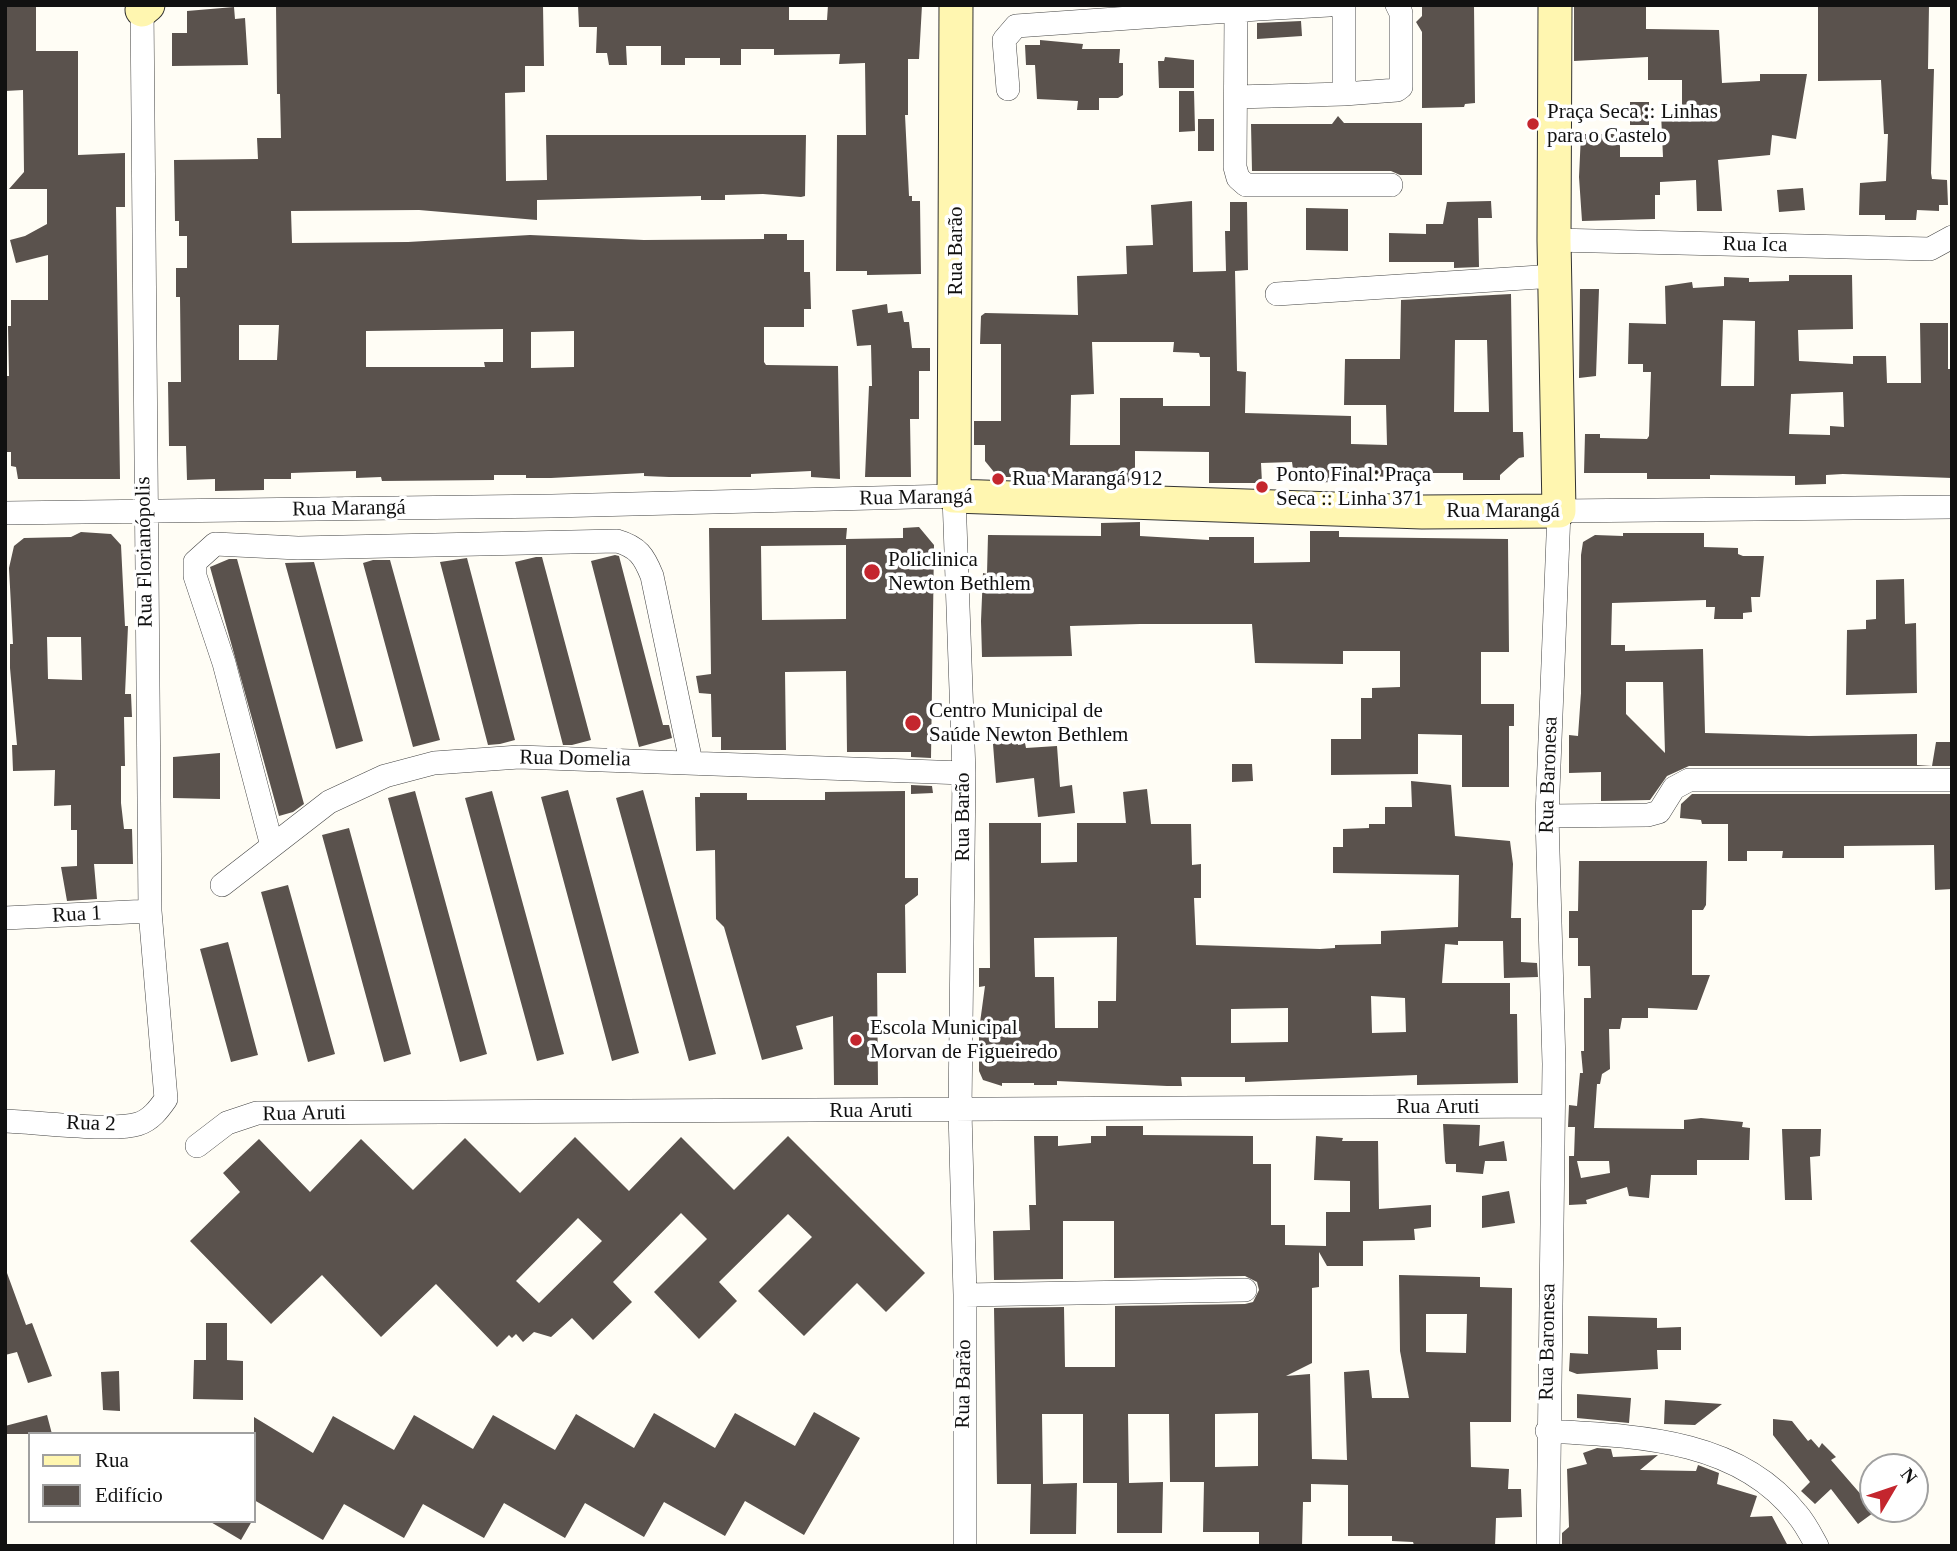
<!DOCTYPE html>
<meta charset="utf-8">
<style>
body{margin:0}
#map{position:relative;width:1957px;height:1551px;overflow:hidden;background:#fffdf5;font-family:"Times New Roman",serif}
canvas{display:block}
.frame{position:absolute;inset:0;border:7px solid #111;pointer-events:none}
.legend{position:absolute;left:28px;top:1432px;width:228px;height:91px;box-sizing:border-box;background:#fff;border:2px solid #a0a0a0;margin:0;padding:9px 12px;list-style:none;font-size:21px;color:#111}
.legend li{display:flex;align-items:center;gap:14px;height:35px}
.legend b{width:35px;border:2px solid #a0a0a0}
.north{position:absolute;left:1859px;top:1453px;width:70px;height:70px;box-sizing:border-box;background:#fff;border:2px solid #a0a0a0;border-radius:50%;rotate:51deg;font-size:19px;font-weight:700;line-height:28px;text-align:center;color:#111}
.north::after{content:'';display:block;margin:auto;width:24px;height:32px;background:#c4262e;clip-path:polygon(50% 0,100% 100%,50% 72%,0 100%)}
</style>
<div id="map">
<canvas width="1957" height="1551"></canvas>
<div class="frame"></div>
<ul class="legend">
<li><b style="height:9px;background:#fff6b0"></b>Rua</li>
<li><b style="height:19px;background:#5a524d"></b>Edifício</li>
</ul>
<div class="north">N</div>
</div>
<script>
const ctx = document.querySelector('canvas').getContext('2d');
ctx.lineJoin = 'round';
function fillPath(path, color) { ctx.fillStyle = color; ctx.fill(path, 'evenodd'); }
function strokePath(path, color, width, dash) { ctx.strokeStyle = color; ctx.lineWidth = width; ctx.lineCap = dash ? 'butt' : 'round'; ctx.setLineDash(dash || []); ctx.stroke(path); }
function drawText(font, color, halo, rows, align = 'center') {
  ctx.font = font + ' "Times New Roman",serif'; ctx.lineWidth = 7; ctx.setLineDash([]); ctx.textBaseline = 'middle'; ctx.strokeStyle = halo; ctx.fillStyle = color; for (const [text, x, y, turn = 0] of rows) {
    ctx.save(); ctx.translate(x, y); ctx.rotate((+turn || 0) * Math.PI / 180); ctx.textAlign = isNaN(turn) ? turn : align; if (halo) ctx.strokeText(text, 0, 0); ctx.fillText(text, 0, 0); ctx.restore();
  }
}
fillPath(new Path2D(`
 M5 5H36V51H78V155L125 153V207H116L120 479H18L16 467 11 466V452H7L6 376H9L8 326H11V300H48V255L16 263 10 240 25 236 47 224V189H9L24 172 23 90 5 91Z
 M276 5H543L544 66H525V92L505 93 506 181 547 180 546 135H806L805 196 801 197 763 194 725 195V200H701V196L537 200V220L419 210 291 211 292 243 408 242 530 235 644 240 764 239V234H787V240H804V272H810L811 309H804V327H764V362L766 365 838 366 840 479 811 477V471L751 474V477H669L644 476V473L551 478H526V475H494V480L382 481 381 477 356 478V471L320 472 291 473V479H264V490L215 491V479L187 480 186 446H169L168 382H181L180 297H176V268H187V236H179V221H175L174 160 258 159 257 138H281L280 94H277ZM239 325H279L277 360H239ZM503 329V362H484L485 367H366V331ZM574 331V367L531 368V332Z
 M578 5H789V20H827L828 5H922L919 59H908V115H905L909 196H912V201H920L921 274 867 275V271H836L837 135H866L865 63 839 64 840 54 774 55V49H741V65H720V58H685V65H661V46H626L627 65H609L607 53H596L597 27H579Z
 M1422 5H1474L1475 103 1465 104 1464 107 1422 108V32L1416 22 1422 16Z
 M1574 5H1646V29L1719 30 1722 83 1760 81V74H1807L1796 139 1772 135 1770 155 1718 160 1722 211H1697L1696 180 1660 182V195H1655V219L1582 221 1579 177 1581 134H1620V157H1663L1661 113 1682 112V80H1648V57L1574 61Z
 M1818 5H1929L1928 69H1934L1931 173 1932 179 1947 180 1948 205H1939V211L1917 210 1916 220H1885V215H1859L1860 183 1886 181 1888 134H1884L1881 80 1818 81Z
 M234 7 235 19 245 18 248 65 172 66V33H187V11Z
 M1301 21 1302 36 1257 39V23Z
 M1040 40 1083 44 1082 49H1120L1119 63H1123V95L1118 98H1099V110H1077L1078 101 1037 99 1035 65H1026L1025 45H1040Z
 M1165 57 1194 60V88H1159L1158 61H1164Z
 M1179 91H1194L1195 131 1179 132Z
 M1630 102H1649V125H1630Z
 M1338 116 1344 123H1422V175H1400L1391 171H1252L1251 124H1332Z
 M1198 119H1214V151H1198Z
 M1803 188 1805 210 1779 212 1777 190Z
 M1192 201 1193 272 1226 271 1225 231H1230V202H1247L1248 270 1235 271 1237 371 1246 372 1245 413 1351 416V444L1387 445 1386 405H1344L1345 359H1400L1401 300 1511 294 1513 432H1523L1524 457 1519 458 1500 475V480H1463V473H1408L1409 477 1336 476V482L1295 483 1292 462 1261 463 1262 483H1209V452L1135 451V483L1074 481V477H998L985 461V445H974V421H1001V344H980L981 316 985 313 1078 315 1077 276 1127 274 1126 246 1153 245 1151 205ZM1455 340H1487L1489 412H1454ZM1092 342H1174L1173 352 1199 353 1200 357H1210V406H1163V398H1120V445H1070L1071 395 1094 394Z
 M1491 201 1492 218H1478L1479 267 1454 268V262H1389V233L1426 234V224H1443L1447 202Z
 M1306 208 1348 209V251L1306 250Z
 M1789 275H1852L1853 329 1798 330 1799 361 1853 364V356H1886L1887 383H1921L1920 323H1948V369H1952V478L1843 474 1826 475V484L1795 485V476L1710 475V479H1647V473H1584L1585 434H1600V438L1647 439 1649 436 1651 372H1643V364H1628L1629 323 1666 324 1665 286 1692 282 1693 288 1724 286V277L1749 278V282L1789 281ZM1723 320 1755 321 1754 386H1721ZM1843 392 1844 427 1830 426V435L1789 434 1791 394Z
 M1580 289H1599L1596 376 1579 378Z
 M887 304 888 313 902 311 904 322H909L912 348H930V371H919V419H910L911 477H865L869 386H872L871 345 857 346 852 310Z
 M1140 522V536L1209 540V537H1254V563L1310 562V531H1339V537L1508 539 1509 652H1481V704H1514V726H1509V787H1462V735L1418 734V774L1331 775V739H1361V698H1372V688L1400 687V651H1343V664L1255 663 1252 624H1140L1070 626 1072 656 982 657 981 621 983 573 987 574 988 535 1101 536V523Z
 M919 527 934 545 931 758 911 757V752H847L846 671 785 672 786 750H721V737H712L711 694 699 693 696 676 711 674 709 528H847L846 539 903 538V528ZM846 541V619L762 620 761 546 846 545Z
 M81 532 111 534 121 545 125 626H128L125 694H131L132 717H124L125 766H121V803L124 829H132L133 864H94L97 899 67 901 61 867 77 866V830H71V805L54 806 55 770 13 771 12 745H17L10 668V644H13L9 568 14 546 24 538 71 537ZM47 637H81L82 680 48 679Z
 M1623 533H1704V547L1738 548V554L1743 556H1764L1760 597H1751L1752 612 1743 613V619H1714L1715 607H1706V600L1612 603 1611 645H1625V651L1703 649 1705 733 1809 736 1917 734V765L1932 766 1936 742H1952V766H1689L1667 776 1650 800 1601 801V772L1569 773V735L1578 736 1581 693V555L1583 542 1595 535 1623 536ZM1626 682H1663L1665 753 1626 714Z
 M615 555 619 556 663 725H669L672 738 639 747 591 561Z
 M536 557H542L591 740 572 745H563L515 562Z
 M467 558 515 740 500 744 488 745 440 562Z
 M229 559H237L304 804 293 812 279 816 210 567Z
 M373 560H390L440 740 413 747 363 563Z
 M314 562 363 741 336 749 285 563Z
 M1904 579 1905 624 1916 623 1917 693 1846 695 1847 630 1866 629V620L1876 619V580Z
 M1016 738 1018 745 1025 743 1026 748 1057 746 1060 787 1072 785 1075 813 1038 817 1034 778 996 783 993 744Z
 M220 753V799L173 798V757Z
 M1232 764H1252L1253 781 1232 782Z
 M1411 781 1451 785 1455 836 1510 841 1513 864 1511 918H1521V962L1537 963 1538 977 1504 978 1503 941H1458V945L1445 944 1442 983H1510V1014H1517L1518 1083 1417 1085V1075L1245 1082V1077H1181L1182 1086H1167L1057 1081V1085H1034V1083H1002V1086L983 1080 979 1071V1030L985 986 979 987V968H990L989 823H1041V863L1077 862V823H1126L1123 792 1147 789 1151 824H1191L1192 865 1201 864V898H1194L1196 945 1320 949 1335 948V945L1381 944V931L1458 927 1459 875 1333 873V847H1343V829L1369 828V824H1385V807H1412ZM1117 937 1116 1001H1098V1028H1055L1054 977H1035L1034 938ZM1371 996 1405 998 1406 1032 1372 1033ZM1288 1008V1042L1231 1043V1009Z
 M911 785 932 786 933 793 911 794Z
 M568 790 639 1053 612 1061 541 797Z
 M643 790 716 1054 689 1061 616 798Z
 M415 791 487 1054 460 1062 388 798Z
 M492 791 564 1054 537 1061 465 798Z
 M905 791V878H918V895L905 905 906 973H877L878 1085H834L833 1016 796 1026 803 1049 762 1060 724 927 716 919 715 850 696 851 695 797H700V793H747V800H825V792Z
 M1692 794H1952V889L1935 890 1934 845 1844 846V858H1782L1783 851H1747V861H1728V824H1702L1701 820 1680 818 1681 804Z
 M349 828 411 1054 384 1062 322 835Z
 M1579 861H1707L1706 905 1703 910H1692V975H1710L1697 1010 1648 1008V1018H1622L1620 1029H1609L1610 1069 1602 1074 1600 1084H1597L1594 1128 1684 1129V1120L1701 1118 1743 1122 1742 1127 1750 1128 1749 1160H1697V1175H1651L1649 1198 1629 1196 1627 1187 1586 1200 1587 1204 1569 1205V1156H1574L1575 1127H1568L1569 1105 1577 1106 1580 1073H1583L1581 1051H1584V998H1591L1590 966H1578V938H1569V911H1578ZM1577 1161H1609L1610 1173 1581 1178Z
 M288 885 335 1054 308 1062 261 892Z
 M228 942 258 1055 231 1062 200 949Z
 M1443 1124 1480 1125 1479 1146 1504 1141 1507 1161H1485L1483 1174 1456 1172V1164H1446L1445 1161Z
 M1106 1126H1143V1135L1253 1136V1164H1271V1225H1285V1245L1326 1246V1212H1350V1181L1314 1180 1316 1136 1343 1138 1342 1141H1378L1379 1209 1431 1205V1227L1414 1229 1415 1240 1363 1241V1266H1327L1319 1252V1287L1312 1288V1363L1286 1376 1310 1374 1312 1459 1347 1460 1344 1372 1369 1370 1372 1398H1409L1400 1351 1399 1275 1480 1277V1287L1512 1288 1511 1422H1470L1471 1467 1509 1469 1508 1489H1521L1522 1517 1496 1518 1495 1546 1414 1545 1413 1542 1392 1541V1536H1348V1485L1311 1484V1502H1303L1302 1546H1259V1532H1203L1204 1482H1170L1169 1414H1128L1129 1483 1163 1482 1162 1533H1117V1483H1083V1414H1042L1043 1484 1077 1483 1076 1534H1030L1031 1484H997L994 1308 1064 1307 1065 1367H1115V1306L1245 1304 1253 1302 1259 1290 1257 1282 1245 1276 1114 1278V1221H1063V1279L994 1280 993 1231 1030 1230 1029 1205H1036L1034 1136H1058V1146L1091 1143V1136H1106ZM1426 1314H1467L1466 1353 1426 1352ZM1258 1413V1466L1215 1467V1414Z
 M1782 1129H1821L1820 1156 1810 1157 1812 1200H1785Z
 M788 1136 925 1273 886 1312 857 1283 804 1336 758 1291 812 1237 788 1214 719 1282 737 1301 699 1339 654 1292 707 1239 681 1213 613 1282 632 1302 593 1340 572 1318 551 1337 534 1332 523 1342 516 1334 512 1338 509 1335 497 1347 436 1284 381 1337 322 1275 271 1324 190 1241 240 1192 223 1173 259 1139 310 1192 361 1139 413 1190 465 1138 520 1193 575 1137 629 1191 681 1137 734 1190ZM578 1218 602 1241 539 1303 516 1281Z
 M1509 1191 1515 1223 1482 1228V1196Z
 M7 1273 26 1325 32 1323 52 1376 28 1383 17 1352 5 1355Z
 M1588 1316 1657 1318V1328L1681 1327V1350H1657L1658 1369 1577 1374 1569 1371 1570 1353 1588 1354Z
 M206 1323H227V1360L243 1361V1400L193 1399 194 1360H206Z
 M119 1371 120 1411 103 1410 101 1372Z
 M1577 1394 1631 1398 1629 1423 1577 1418Z
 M1665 1400 1722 1404 1695 1425 1664 1424Z
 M814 1412 860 1438 804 1535 745 1501 725 1536 664 1502 644 1537 585 1503 565 1538 504 1503 484 1538 423 1504 404 1538 344 1504 323 1540 254 1500V1417L313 1453 333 1416 394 1450 414 1415 473 1449 493 1415 555 1450 576 1414 634 1448 654 1413 715 1448 735 1413 795 1446Z
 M47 1415 52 1434H5V1426Z
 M1773 1419 1792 1421 1808 1441 1811 1439 1819 1448 1822 1443 1836 1457 1831 1460 1864 1498 1873 1491V1513L1858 1524 1831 1489 1815 1504 1801 1491 1810 1482 1773 1435Z
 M1597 1448 1611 1449 1613 1457 1658 1455 1640 1470 1696 1471 1698 1465 1719 1473 1717 1484 1757 1496 1750 1517 1772 1516 1788 1546H1562V1533L1569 1527 1567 1469 1587 1464 1583 1453Z
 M209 1521H252L241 1540Z`), '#5a524d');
const street = new Path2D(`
 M1258 5V9L1329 5
 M1344 5V94L1397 90 1401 87V13L1397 5
 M1236 11 1235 167 1238 178 1246 185H1391
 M1008 89 1004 40 1016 26 1258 9
 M1236 97 1344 94
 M1554 240 1930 249 1952 237
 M1277 294 1555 276
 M5 513 552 506 954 496 964 773 960 1111 965 1295V1546
 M1547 816 1648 815 1659 812 1674 788 1689 780H1952
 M272 846 224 663 195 576V562L215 544 298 548 617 541C638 547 644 556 652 576L691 762
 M222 885 329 802 385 776 434 763 519 757 964 773
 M5 918 150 911
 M5 1121C35 1122 114 1132 138 1124 151 1120 159 1109 166 1099L150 911 142 5
 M197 1146 227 1123 257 1113 1553 1106
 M965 1295 1245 1290
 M1547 1431C1634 1436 1738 1438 1797 1514 1805 1523 1811 1535 1817 1546
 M1548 1546 1554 1064 1547 816 1559 511 1952 507`);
const secondary = new Path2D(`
 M956 5 954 496 1422 512 1559 511 1554 240 1555 5
 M142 10 148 5`);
strokePath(street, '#444', 24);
strokePath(secondary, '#333', 35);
strokePath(street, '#fff', 23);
strokePath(secondary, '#fff6b0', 33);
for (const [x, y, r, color] of [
 [1533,124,7,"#c4262e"],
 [998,479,7,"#c4262e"],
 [1262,487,7,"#c4262e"],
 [872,572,9,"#c4262e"],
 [913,723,9,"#c4262e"],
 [856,1040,7,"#c4262e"]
]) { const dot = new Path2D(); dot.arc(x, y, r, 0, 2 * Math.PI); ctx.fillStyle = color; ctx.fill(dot); strokePath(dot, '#fff', 2.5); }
drawText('21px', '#111', '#fff', [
 ["Praça Seca :: Linhas",1547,112],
 ["para o Castelo",1547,136],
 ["Ponto Final: Praça",1276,475],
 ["Seca :: Linha 371",1276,499],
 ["Rua Marangá 912",1012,479],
 ["Policlinica",888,560],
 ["Newton Bethlem",888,584],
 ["Centro Municipal de",929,711],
 ["Saúde Newton Bethlem",929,735],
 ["Escola Municipal",870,1028],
 ["Morvan de Figueiredo",870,1052]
], 'left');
drawText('21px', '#111', '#fff', [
 ["Rua Ica",1755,245,1],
 ["Rua Barão",956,251,-90],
 ["Rua Marangá",916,498,-1],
 ["Rua Marangá",349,509,-1],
 ["Rua Marangá",1503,511],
 ["Rua Florianópolis",145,552,-91],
 ["Rua Domelia",575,759,1],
 ["Rua Baronesa",1549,775,-88],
 ["Rua Barão",963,817,-90],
 ["Rua 1",77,915,-3],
 ["Rua Aruti",1438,1107],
 ["Rua Aruti",871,1111],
 ["Rua Aruti",304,1114,-1],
 ["Rua 2",91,1124,2],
 ["Rua Baronesa",1548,1342,-89],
 ["Rua Barão",964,1384,-89]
]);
</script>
